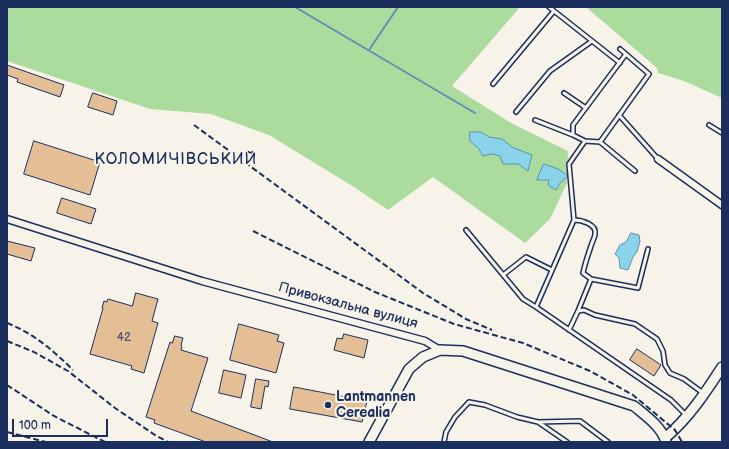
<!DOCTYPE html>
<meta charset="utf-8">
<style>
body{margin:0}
#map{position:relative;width:729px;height:449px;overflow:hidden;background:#f7f3e8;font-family:"Balsamiq Sans",sans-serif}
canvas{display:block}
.frame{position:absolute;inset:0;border:8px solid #1b2f5e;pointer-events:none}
.scale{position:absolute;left:12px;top:419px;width:96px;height:18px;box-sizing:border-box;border:2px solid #1b2f5e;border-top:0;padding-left:5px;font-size:12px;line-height:14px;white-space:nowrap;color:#1b2f5e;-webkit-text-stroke:3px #f7f3e8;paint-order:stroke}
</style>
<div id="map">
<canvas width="729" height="449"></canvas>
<div class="frame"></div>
<div class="scale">100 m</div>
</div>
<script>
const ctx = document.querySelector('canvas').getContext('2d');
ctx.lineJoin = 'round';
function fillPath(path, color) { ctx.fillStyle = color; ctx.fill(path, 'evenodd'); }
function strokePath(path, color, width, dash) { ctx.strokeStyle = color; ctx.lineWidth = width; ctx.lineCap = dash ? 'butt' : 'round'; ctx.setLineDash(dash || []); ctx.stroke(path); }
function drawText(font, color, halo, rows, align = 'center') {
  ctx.font = font + ' "Balsamiq Sans",sans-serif'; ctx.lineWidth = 4; ctx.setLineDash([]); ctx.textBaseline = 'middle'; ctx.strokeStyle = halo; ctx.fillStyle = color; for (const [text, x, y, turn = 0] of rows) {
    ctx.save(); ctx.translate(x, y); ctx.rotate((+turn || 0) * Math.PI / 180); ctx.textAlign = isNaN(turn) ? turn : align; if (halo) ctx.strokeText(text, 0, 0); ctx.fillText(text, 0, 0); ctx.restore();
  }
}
fillPath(new Path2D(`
 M7 7H520L452 86 511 123 568 151 567 183 550 219 525 243 433 177 388 210 354 187 269 135 211 114 150 109 7 61Z
 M586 7H722V98L684 81 658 73 657 68Z`), '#abdc9d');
const water = new Path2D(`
 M470 132H481L489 137 502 139 512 147 532 155 528 171 518 164H503L500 156 492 154 483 156 479 149 470 141Z
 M544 164 558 169 568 176 560 183 556 190 548 185 549 180H537Z
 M631 233 639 235 640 241 637 252 633 257 628 270 620 268 619 258 615 254 620 245 626 242Z`);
fillPath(water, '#8ad3eb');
strokePath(water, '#5e91b3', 1);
strokePath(new Path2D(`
 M295 7 475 113
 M369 50 398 7`), '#5e91b3', 2);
const building = new Path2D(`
 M7 65 64 85 60 97 17 82 18 79 7 75Z
 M93 93 117 101 113 115 88 107Z
 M34 141 100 162 90 195 24 174Z
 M62 198 96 209 91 224 57 213Z
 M7 241 35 248 31 261 7 254Z
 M136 293 158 299 152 321 158 323 144 373 131 369 132 366 90 354 103 308H102L104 301 107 302 108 299 132 306Z
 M239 324 279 335 277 341 284 343 276 373 230 360Z
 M344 334 368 340 364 358 334 350 337 338 342 339Z
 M175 336 183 338 181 345 182 346 181 350 208 358 191 411 273 442H206L154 423 155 420 146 417 170 342 172 343Z
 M637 349 661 365 654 376 630 360Z
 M224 370 246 375 241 398 219 393Z
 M256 379 269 381 268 387 265 386 261 409 251 407Z
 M294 387 367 401 362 422 290 409Z`);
fillPath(building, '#e4bf95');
strokePath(building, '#1b2f5e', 1);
const lane = new Path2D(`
 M549 7 620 63
 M626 54 573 125V135L585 141 600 142 635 171
 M493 84 554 11
 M564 93 586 108
 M516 112 550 71 592 41
 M619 115 658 159
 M535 120 573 135
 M709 125 722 133
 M600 142 649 74 620 49
 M574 220C581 220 597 224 595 234 595 237 592 242 591 246 588 255 585 263 583 273L591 279 638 288 648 249
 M466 230 523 299 536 307 671 400 686 415
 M503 275 526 257 552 270
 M536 307 574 220 569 164 585 141
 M578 311 591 279
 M569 330 578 311 584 310 595 315 635 324 657 339 663 351 665 365 670 373 684 379 703 393
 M538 422 580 421 608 442
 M444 442 446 432 455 417 469 402 485 405 517 417 538 422 567 442`);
const street = new Path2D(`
 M658 159 722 205
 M7 219 202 281 425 341 440 350`);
const secondary = new Path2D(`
 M665 438C688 419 706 392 722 367
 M369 442 409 369 423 357 440 350 463 351 634 406C646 416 662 427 666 442`);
strokePath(lane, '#1b2f5e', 6);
strokePath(street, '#1b2f5e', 9);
strokePath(secondary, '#1b2f5e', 12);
strokePath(lane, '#f7f3e8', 3);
strokePath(street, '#f7f3e8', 6);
strokePath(secondary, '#f7f3e8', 9);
strokePath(new Path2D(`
 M194 125 423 293 466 319 492 330
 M253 231 375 292 454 324 523 343 590 371 633 395 675 430 682 442
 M7 323C33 333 54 351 73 370
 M7 341 34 352 68 371 115 408 155 435 168 442
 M7 385 54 416 105 442
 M7 432 46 442`), '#1b2f5e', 2, [6, 3]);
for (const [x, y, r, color] of [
 [328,405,4,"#1b2f5e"]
]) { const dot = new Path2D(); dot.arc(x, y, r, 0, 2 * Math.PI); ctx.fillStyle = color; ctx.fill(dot); strokePath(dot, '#f7f3e8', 1.5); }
drawText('12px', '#4d536c', null, [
 ["42",124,338]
]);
drawText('14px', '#1b2f5e', '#f7f3e8', [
 ["Привокзальна вулиця",348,306,15]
]);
drawText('bold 14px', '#1b2f5e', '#f7f3e8', [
 ["Lantmannen",336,397],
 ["Cerealia",336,413]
], 'left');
ctx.letterSpacing = '1px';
drawText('16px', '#1b2f5e', '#f7f3e8', [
 ["КОЛОМИЧІВСЬКИЙ",176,160]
]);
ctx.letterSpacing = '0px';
</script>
